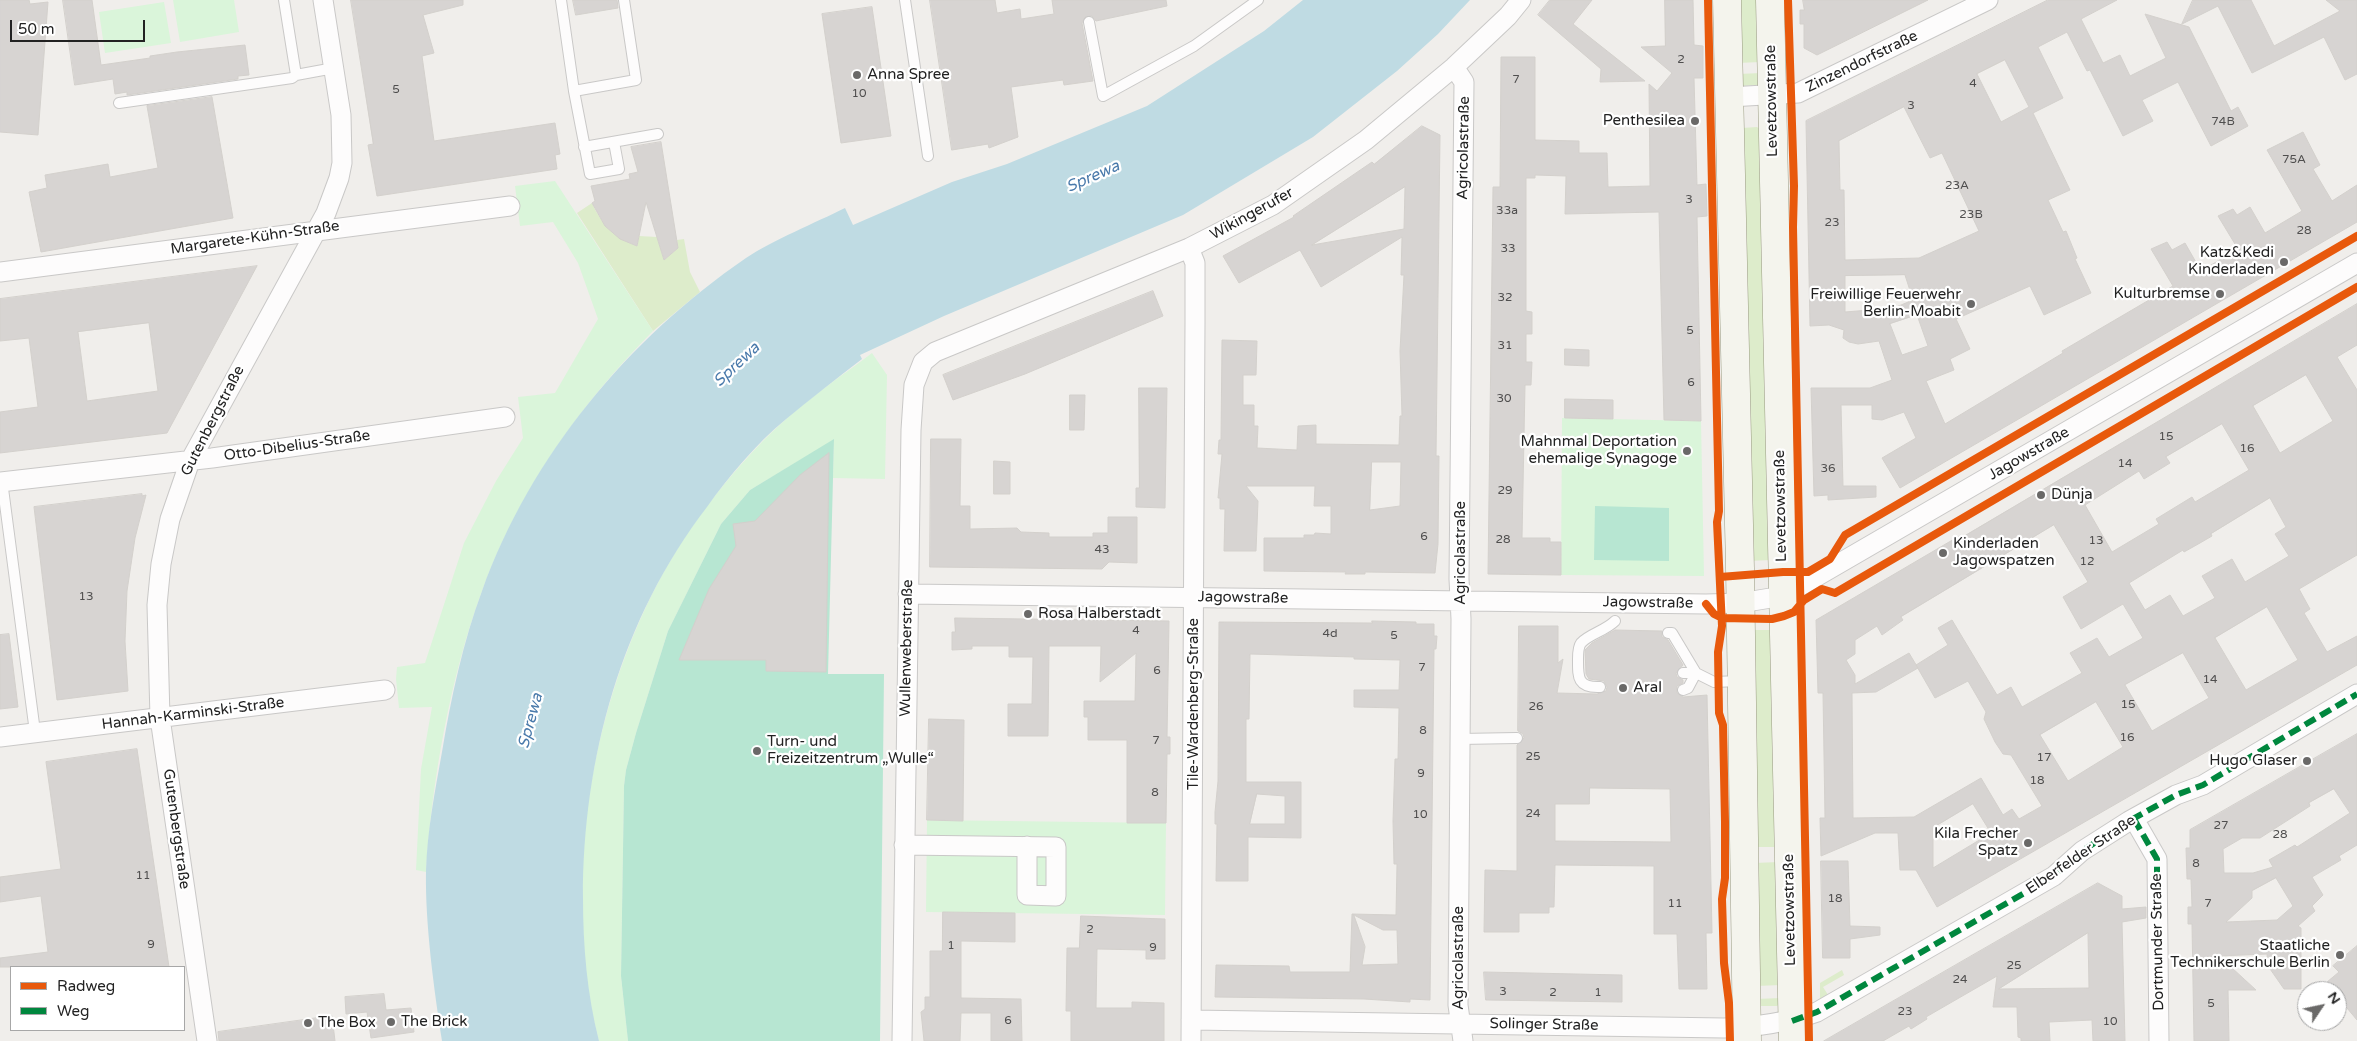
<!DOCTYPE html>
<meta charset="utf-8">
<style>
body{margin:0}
#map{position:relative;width:2357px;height:1041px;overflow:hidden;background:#f0eeeb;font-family:"Varela Round",sans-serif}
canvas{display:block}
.legend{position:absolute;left:10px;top:966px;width:175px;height:65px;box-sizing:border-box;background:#fff;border:1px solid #a7a7a7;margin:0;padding:6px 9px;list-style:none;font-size:15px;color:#222}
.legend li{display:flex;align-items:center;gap:10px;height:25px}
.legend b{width:25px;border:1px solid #a7a7a7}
.north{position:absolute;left:2297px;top:981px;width:50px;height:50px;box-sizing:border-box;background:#fff;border:1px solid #a7a7a7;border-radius:50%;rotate:56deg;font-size:14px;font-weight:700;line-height:20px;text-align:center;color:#222}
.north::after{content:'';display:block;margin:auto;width:18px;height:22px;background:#6a6968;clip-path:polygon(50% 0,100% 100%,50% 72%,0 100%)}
.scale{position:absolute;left:10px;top:20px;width:135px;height:22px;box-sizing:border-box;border:2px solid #222;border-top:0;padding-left:6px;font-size:15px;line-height:18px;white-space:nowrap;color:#222;-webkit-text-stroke:4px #fff;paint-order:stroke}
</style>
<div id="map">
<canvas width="2357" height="1041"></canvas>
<ul class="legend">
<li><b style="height:6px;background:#e8590c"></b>Radweg</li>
<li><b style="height:6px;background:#00873e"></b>Weg</li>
</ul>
<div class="north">N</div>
<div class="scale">50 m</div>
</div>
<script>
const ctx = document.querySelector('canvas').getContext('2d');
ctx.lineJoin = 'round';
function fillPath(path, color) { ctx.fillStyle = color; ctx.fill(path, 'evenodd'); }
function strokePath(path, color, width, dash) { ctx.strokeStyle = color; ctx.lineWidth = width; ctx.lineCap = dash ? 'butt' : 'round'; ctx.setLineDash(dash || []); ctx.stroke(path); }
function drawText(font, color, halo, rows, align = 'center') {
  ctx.font = font + ' "Varela Round",sans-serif'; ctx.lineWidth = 4.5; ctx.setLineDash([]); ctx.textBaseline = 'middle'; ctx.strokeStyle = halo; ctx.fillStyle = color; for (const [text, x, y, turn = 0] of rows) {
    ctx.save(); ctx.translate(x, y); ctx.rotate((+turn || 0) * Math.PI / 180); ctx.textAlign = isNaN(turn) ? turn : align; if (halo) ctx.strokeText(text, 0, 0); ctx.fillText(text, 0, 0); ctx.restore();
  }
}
fillPath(new Path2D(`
 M1736 0H1760L1761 62 1737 63Z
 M1761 73 1758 85 1743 86 1738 74Z
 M1757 127 1761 130 1771 560 1748 561 1742 128Z
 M592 203C601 224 615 237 637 246L639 236 657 237 664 260 678 248 677 240 684 239 690 272 700 292 653 331 577 213Z
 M1749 630H1773L1778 847H1753Z
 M1779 862 1781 985 1756 986 1754 863Z
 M1842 970 1844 975 1823 987 1830 998 1820 1003V983Z
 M1781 998V1003L1777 1006H1759L1756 999Z`), '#ddeccb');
fillPath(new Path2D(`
 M173 0H234L239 32 180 42Z
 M164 2 171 43 105 53 99 12Z
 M555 181 653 331C580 404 517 494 482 591 450 678 432 780 426 872L416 870 421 769 432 707 399 708 396 679 397 667 425 663 464 543 496 481 523 438 518 397 555 393 598 319 578 263 553 222 520 226 515 186Z
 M872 353 887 375 885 479 833 478 834 440 750 490 721 524 668 631 636 733 626 770 624 786 621 976 628 1041H599C554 869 598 647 707 506 730 476 756 446 784 421 811 396 843 375 872 353Z
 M1562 418 1701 421 1704 576 1561 575Z
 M927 820 1166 823 1165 915 926 912Z`), '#daf5da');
fillPath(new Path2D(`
 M834 439 828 674H884L880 1041H628L621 976 624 786 626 770 636 733 668 631 721 524 750 490Z
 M1595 506 1669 508V561L1594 560Z`), '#b7e6d2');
fillPath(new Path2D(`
 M1303 0H1470L1438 34 1397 71 1313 137 1183 215 944 316 860 355 862 359C836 379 810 399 785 420 756 444 729 476 707 507 621 619 583 758 583 898 583 946 587 994 599 1041H442C434 989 425 924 426 871 427 831 435 791 442 752 451 698 463 642 482 591 531 455 628 339 746 258 773 240 815 223 845 208L853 225 952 182 1007 164 1147 106 1264 31Z`), '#bfdbe3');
const building = new Path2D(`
 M0 0H29L30 4 48 2 38 135 0 132Z
 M63 0H92L101 65 150 58V56L177 52 245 45 249 75 238 76V79L127 95V92L115 94 113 79 75 85Z
 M351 0H463V5L423 15 434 53 422 56 434 141 555 123 560 154 555 155 557 169 377 196 368 145 373 144Z
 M573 0H617L618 8 576 15Z
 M930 0H995L997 13 1020 9 1021 19 1054 14 1052 0H1166L1167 6 1096 21 1092 16 1085 17 1082 23 1093 81 1064 85 1063 80 1011 87 1018 137 989 148 988 144 952 150Z
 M1550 0H1592L1573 24 1645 81 1600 82 1601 69 1538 15Z
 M1665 0H1693L1694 45 1703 46V78H1694L1697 185 1706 184 1707 216 1697 217 1701 421 1664 420 1659 212 1565 214 1566 176 1535 175V178H1526V311L1532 312V334H1526V362H1532L1531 385H1525L1522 538H1550V542H1561V575L1488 574 1493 187H1500L1501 57H1535V140L1579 141V153H1607L1608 187 1650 186 1649 84 1657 91 1672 73 1641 47 1665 46Z
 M1803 0H1928L1817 55 1804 48V24H1800V10H1804Z
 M2048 0H2117L2081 19 2103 63 2120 55 2130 76 2166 58 2145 14 2189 27 2231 111 2238 107 2248 126 2211 146 2178 82 2142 100 2153 121 2123 136 2090 70 2087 71 2067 32 2038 47 2063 98 2033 113 2070 190 2048 200 2063 232 2066 231 2077 258 2075 259 2091 293 2044 315 2030 286 1956 319 1970 349 1950 359 1954 370 1926 381 1945 424 2063 353 2062 351 2173 286 2151 249 2167 242 2172 250 2185 243 2201 271 2238 249 2218 216 2233 209 2237 215 2250 207 2265 233 2302 211 2267 150 2303 132 2320 165 2313 169 2332 201 2357 185V222L1900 488 1882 458 1916 438 1904 412 1882 420 1872 419V405H1841L1843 486H1876V497L1828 500V495L1814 496 1811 388H1870L1892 380 1879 341 1858 344 1849 342 1843 338 1844 330 1829 325 1810 326 1806 121ZM2005 60 2029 107 2001 122 1977 74ZM1904 107 1930 158 1942 153 1979 231 1919 258 1845 260 1844 190H1840L1839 141ZM1905 275 1913 300 1894 308 1845 312V276ZM1917 315 1928 346 1902 355 1890 324Z
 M2193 0H2251L2274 46 2340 11 2326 0H2357V74L2345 80 2324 37 2252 73 2218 6 2182 24Z
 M872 7 891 136 841 143 822 14Z
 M212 97 233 218 41 252 29 192 47 188 45 175 108 164 110 177 158 168 147 106Z
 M1422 126 1440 135 1436 456H1439L1438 544 1435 573 1365 572V574H1345L1346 572 1264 571V538H1304V535H1314L1315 533 1331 534V506H1314L1315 486H1246L1258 501 1256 551H1224L1225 509H1220V498H1218L1222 454H1218L1219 440H1221L1222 340 1257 341 1256 375H1243V405H1254V426H1258L1257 448 1297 450 1298 426 1316 425V444L1399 445 1400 416H1402L1400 351 1404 275H1401L1402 237 1321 287 1300 250 1239 283 1223 256 1294 217 1293 216 1372 162 1374 164ZM1405 187 1404 229 1312 245ZM1372 462H1401L1400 506 1370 510Z
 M661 142 678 248 664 260 646 202 637 246 620 239 605 226 592 203 595 201 591 186 630 179 629 174 638 172 631 147Z
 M257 266 167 433 0 453V412L38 407 29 338 0 341V299ZM149 323 158 391 87 401 78 332Z
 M1153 291 1163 316 1025 374 953 400 943 375Z
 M2357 304V345L2337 357 2357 390V555L2299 589 2310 609 2304 613 2327 652 2357 636V665L1937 907 1916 870H1900L1898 833H1875L1821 856 1820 818H1825L1823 693H1818L1816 620 1961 535 1962 537ZM2306 375 2333 421 2280 453 2253 406ZM2222 424 2249 470 2195 502 2192 497 2156 519 2159 524 2112 552 2085 505 2139 471 2144 479 2170 463 2166 457ZM2270 498 2286 527 2275 534 2289 556 2245 582 2232 559 2202 576 2215 598 2183 616 2170 595 2145 610 2129 583 2183 550 2184 552 2200 543 2212 536 2211 534ZM2054 525 2088 582 2063 597 2081 629 2123 604 2143 638 2109 657 2097 638 2070 653 2082 673 2022 707 2011 687 1997 695 1952 620 1938 628 1948 645 1916 665 1935 698 1968 681 1986 712 1984 719 1995 742 2003 754 2011 755 2042 806 2019 819 2012 809 2003 815 1981 778 1914 817 1853 818 1852 693 1876 692 1918 668 1909 653 1855 684V675L1846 660 1855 654V640L1877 626 1882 635 1903 620 1901 617ZM2267 607 2298 660 2246 690 2215 638ZM2183 653 2209 698 2152 731 2125 685ZM2096 702 2123 747 2068 781 2040 735ZM1973 804 1991 833 1933 868V828Z
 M1565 349 1589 350V366L1565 365Z
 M1139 388H1167L1165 508 1136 507V488H1139Z
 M1070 395H1085L1084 430H1070Z
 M1565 399 1613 400V419L1565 418Z
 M931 439H961L960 506H970V529L1017 528 1021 532 1049 533V537H1093V533H1108V517H1137V563L1109 562 1102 569 930 567Z
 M829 453 826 672 766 671V660H679L709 589 736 546 733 524 755 521 800 475Z
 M994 461 1010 462V494H994Z
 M142 494V496L146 495 135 538 127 591 125 641 128 691 57 700 34 507Z
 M955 618 1169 621 1167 737H1170V754H1167L1166 823H1127V740H1088V717H1084V701H1135L1136 653 1100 682 1101 646H1049L1048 736H1008V704H1032L1033 657H1009V646H972V649L952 650V632H955Z
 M1372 621 1416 622V624H1434V636H1437L1436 649H1434L1430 1000 1410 999V1002L1364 999 1215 997 1216 965 1289 966 1290 972H1350L1352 914 1396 915 1397 864H1394L1393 821 1395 759H1398L1399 708 1354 707V690H1399L1400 660 1354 659V657L1250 654 1249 719H1246V782H1301V838L1248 837V881H1216L1217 824H1215V812L1218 781 1219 622 1372 623ZM1257 794 1285 796V824H1250ZM1354 915 1383 930H1397L1398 964 1362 965 1365 947Z
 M1519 626H1558V663L1563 659 1557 693 1597 694 1606 691 1607 687 1604 681 1589 679 1586 674 1585 650 1592 643 1615 630 1662 631V637L1668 640 1683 665 1676 673 1677 677 1683 680V683L1677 686V693L1683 697 1707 695 1712 933H1706L1707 989H1679L1677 934H1654V866L1555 865 1554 907H1549V913H1519V932H1484L1485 870 1517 871V745L1524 738 1523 734 1518 731ZM1590 788 1670 789 1671 842 1555 841V804H1589Z
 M9 634 18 707 0 709V635Z
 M929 719 964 720 963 821 927 820Z
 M2357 734V845L2339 856 2341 860 2312 877 2323 895 2312 906 2315 911 2298 926 2301 928V989H2284L2268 966 2267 954 2219 956 2256 990H2228L2229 1041H2194L2192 924H2188V907H2192L2191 879H2187L2186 848H2190V830ZM2334 789 2350 813 2297 847 2295 845 2269 860 2273 867 2253 873H2224L2223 849 2242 838H2260L2310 806 2309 803ZM2276 878 2293 906 2277 920 2226 922 2252 898V891Z
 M137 749 169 967H0V958L48 952 41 896 0 902V877L61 869 46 762Z
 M1821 861H1848L1850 926 1880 927V935L1850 939V958H1823Z
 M2098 883 2122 896V909L2146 907V918L2122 922 2125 1041H2093L2092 1020 2049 1022 2050 1041H2021V1038L2018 1037 2017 1007H1993L1997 976 1926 1017 1927 1019 1911 1029 1909 1026 1883 1041H1824ZM2088 933 2089 988 1999 989Z
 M943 912 1015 913V942L961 941V998L1021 999 1022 1041H991V1013H961L960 1041H924L921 1012 925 1009V997H930V951H942Z
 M1081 916 1165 919V959H1146V950L1097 949 1096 1008H1132V1002L1164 1003V1041H1071V1011H1066L1067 948H1079Z
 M2357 946V1020L2337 996V991L2327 982 2339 972 2333 966Z
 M1484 972 1622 975V1002L1486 1000Z
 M384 994 386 1010 411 1008 414 1032 371 1038 367 1012 346 1014 345 997Z
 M332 1016 335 1041H219L218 1032Z`);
fillPath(building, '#d7d4d2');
strokePath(building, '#d3d0cc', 1);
const service = new Path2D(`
 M284 0 296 75
 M561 0 574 91 590 174 619 169 614 142
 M905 0 928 156
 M1089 22 1103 96 1194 46 1258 0
 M574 91 636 80 624 0
 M119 103 292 78 296 75 334 68
 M584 147 658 134
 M2 481 35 732
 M1668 633H1672L1696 673 1688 688 1683 690
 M1683 673H1696L1714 682 1740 681
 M1600 687C1577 688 1578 677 1578 659 1578 654 1578 647 1581 643 1589 634 1605 631 1615 621
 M1460 739 1517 738`);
const minor = new Path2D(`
 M1454 67 1464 82 1459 579 1461 619 1458 1005 1463 1041
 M1730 97 1798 93 1988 0
 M1189 248 1195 263V322L1191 1041
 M0 272 510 206
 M0 482 212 458 505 417
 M908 594 1706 604 1740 603 1783 596 2357 263
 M0 737 385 690
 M2134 819 2157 859 2159 1041
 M904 845 1056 847V896L1027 895V846
 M1191 1020 1724 1028C1756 1027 1786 1023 1817 1012L2054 876 2082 851 2129 821 2176 795 2203 785 2357 694
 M207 1041 160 718 157 605 161 564 170 519 190 461 326 213 339 178 342 163 341 115 323 0
 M902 1041 911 430 914 385 923 362 935 352 1189 248 1273 205 1366 140 1454 67 1508 16 1521 0`);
const secondary = new Path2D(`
 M1727 0 1740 568 1747 1041
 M1770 0 1793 1041`);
strokePath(service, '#c9c8c7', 12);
strokePath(minor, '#c9c8c7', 21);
strokePath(secondary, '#999a82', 29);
strokePath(service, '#fdfcfc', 10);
strokePath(minor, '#fdfcfc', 19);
strokePath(secondary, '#f4f4ed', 28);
strokePath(new Path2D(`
 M2134 819 2157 859V906
 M1792 1021 1817 1012 2054 876 2082 851 2129 821 2176 795 2203 785 2357 694`), '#00873e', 6, [12, 6]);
strokePath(new Path2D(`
 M1708 0 1719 511 1717 522 1722 626 1718 652 1719 713 1723 725 1725 822V878L1722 899 1724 963 1729 1003 1730 1041
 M1788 0 1794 186 1793 227 1809 1041
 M1720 577 1783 572H1808L1830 559 1845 535 2357 236
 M1706 604 1714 614 1722 618 1772 619 1784 616 1794 612 1804 600 1822 589 1835 593 2357 287`), '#e8590c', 8);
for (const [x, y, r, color] of [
 [857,75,5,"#6a6968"],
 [1695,121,5,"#6a6968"],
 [2284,262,5,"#6a6968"],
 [2220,294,5,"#6a6968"],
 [1971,304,5,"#6a6968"],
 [1687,451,5,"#6a6968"],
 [2041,495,5,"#6a6968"],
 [1943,553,5,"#6a6968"],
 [1028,614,5,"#6a6968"],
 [1623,688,5,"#6a6968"],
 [757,751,5,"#6a6968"],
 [2307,761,5,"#6a6968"],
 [2028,843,5,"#6a6968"],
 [2340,955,5,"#6a6968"],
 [391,1022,5,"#6a6968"],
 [308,1023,5,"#6a6968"]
]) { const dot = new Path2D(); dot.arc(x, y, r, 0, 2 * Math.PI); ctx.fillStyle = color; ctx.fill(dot); strokePath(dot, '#fff', 2); }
drawText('12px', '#4f4e4e', null, [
 ["2",1681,60],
 ["7",1516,80],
 ["4",1973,84],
 ["5",396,90],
 ["10",859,94],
 ["3",1911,106],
 ["74B",2223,122],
 ["75A",2294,160],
 ["23A",1957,186],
 ["3",1689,200],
 ["33a",1507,211],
 ["23B",1971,215],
 ["23",1832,223],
 ["28",2304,231],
 ["33",1508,249],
 ["32",1505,298],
 ["5",1690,331],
 ["31",1505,346],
 ["6",1691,383],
 ["30",1504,399],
 ["15",2166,437],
 ["16",2247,449],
 ["14",2125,464],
 ["36",1828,469],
 ["29",1505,491],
 ["6",1424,537],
 ["28",1503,540],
 ["13",2096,541],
 ["43",1102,550],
 ["12",2087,562],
 ["13",86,597],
 ["4",1136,631],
 ["4d",1330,634],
 ["5",1394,636],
 ["7",1422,668],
 ["6",1157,671],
 ["14",2210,680],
 ["15",2128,705],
 ["26",1536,707],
 ["8",1423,731],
 ["16",2127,738],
 ["7",1156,741],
 ["25",1533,757],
 ["17",2044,758],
 ["9",1421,774],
 ["18",2037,781],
 ["8",1155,793],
 ["24",1533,814],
 ["10",1420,815],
 ["27",2221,826],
 ["28",2280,835],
 ["8",2196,864],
 ["11",143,876],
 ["18",1835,899],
 ["11",1675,904],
 ["7",2208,904],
 ["2",1090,930],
 ["9",151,945],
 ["1",951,946],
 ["9",1153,948],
 ["25",2014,966],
 ["24",1960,980],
 ["3",1503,992],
 ["2",1553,993],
 ["1",1598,993],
 ["5",2211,1004],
 ["23",1905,1012],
 ["6",1008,1021],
 ["10",2110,1022]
]);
drawText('15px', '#222', '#fff', [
 ["Zinzendorfstraße",1862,62,-26],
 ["Levetzowstraße",1772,101,-91],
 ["Agricolastraße",1464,148,-89],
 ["Wikingerufer",1252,214,-29],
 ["Margarete-Kühn-Straße",255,238,-8],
 ["Gutenbergstraße",213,421,-63],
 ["Otto-Dibelius-Straße",297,446,-8],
 ["Jagowstraße",2029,454,-30],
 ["Levetzowstraße",1781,506,-91],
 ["Agricolastraße",1461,553,-90],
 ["Jagowstraße",1243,598,1],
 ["Jagowstraße",1648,603,1],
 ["Wullenweberstraße",907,648,-89],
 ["Tile-Wardenberg-Straße",1194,704,-90],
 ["Hannah-Karminski-Straße",193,714,-7],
 ["Gutenbergstraße",176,829,82],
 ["Elberfelder Straße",2081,855,-34],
 ["Levetzowstraße",1790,910,-91],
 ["Dortmunder Straße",2158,942,-91],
 ["Agricolastraße",1459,958,-90],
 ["Solinger Straße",1544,1025,1]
]);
drawText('15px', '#222', '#fff', [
 ["Anna Spree",867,75],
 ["Penthesilea",1685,121,"right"],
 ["Katz&Kedi",2274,253,"right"],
 ["Kinderladen",2274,270,"right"],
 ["Kulturbremse",2210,294,"right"],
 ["Freiwillige Feuerwehr",1961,295,"right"],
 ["Berlin-Moabit",1961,312,"right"],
 ["Mahnmal Deportation",1677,442,"right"],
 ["ehemalige Synagoge",1677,459,"right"],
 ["Dünja",2051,495],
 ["Kinderladen",1953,544],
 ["Jagowspatzen",1953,561],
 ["Rosa Halberstadt",1038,614],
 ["Aral",1633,688],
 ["Turn- und",767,742],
 ["Freizeitzentrum „Wulle“",767,759],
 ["Hugo Glaser",2297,761,"right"],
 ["Kila Frecher",2018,834,"right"],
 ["Spatz",2018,851,"right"],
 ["Staatliche",2330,946,"right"],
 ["Technikerschule Berlin",2330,963,"right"],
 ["The Brick",401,1022],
 ["The Box",318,1023]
], 'left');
drawText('italic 16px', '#4a7aab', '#fff', [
 ["Sprewa",1093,177,-24],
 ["Sprewa",737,365,-43],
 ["Sprewa",531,721,-75]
]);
</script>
